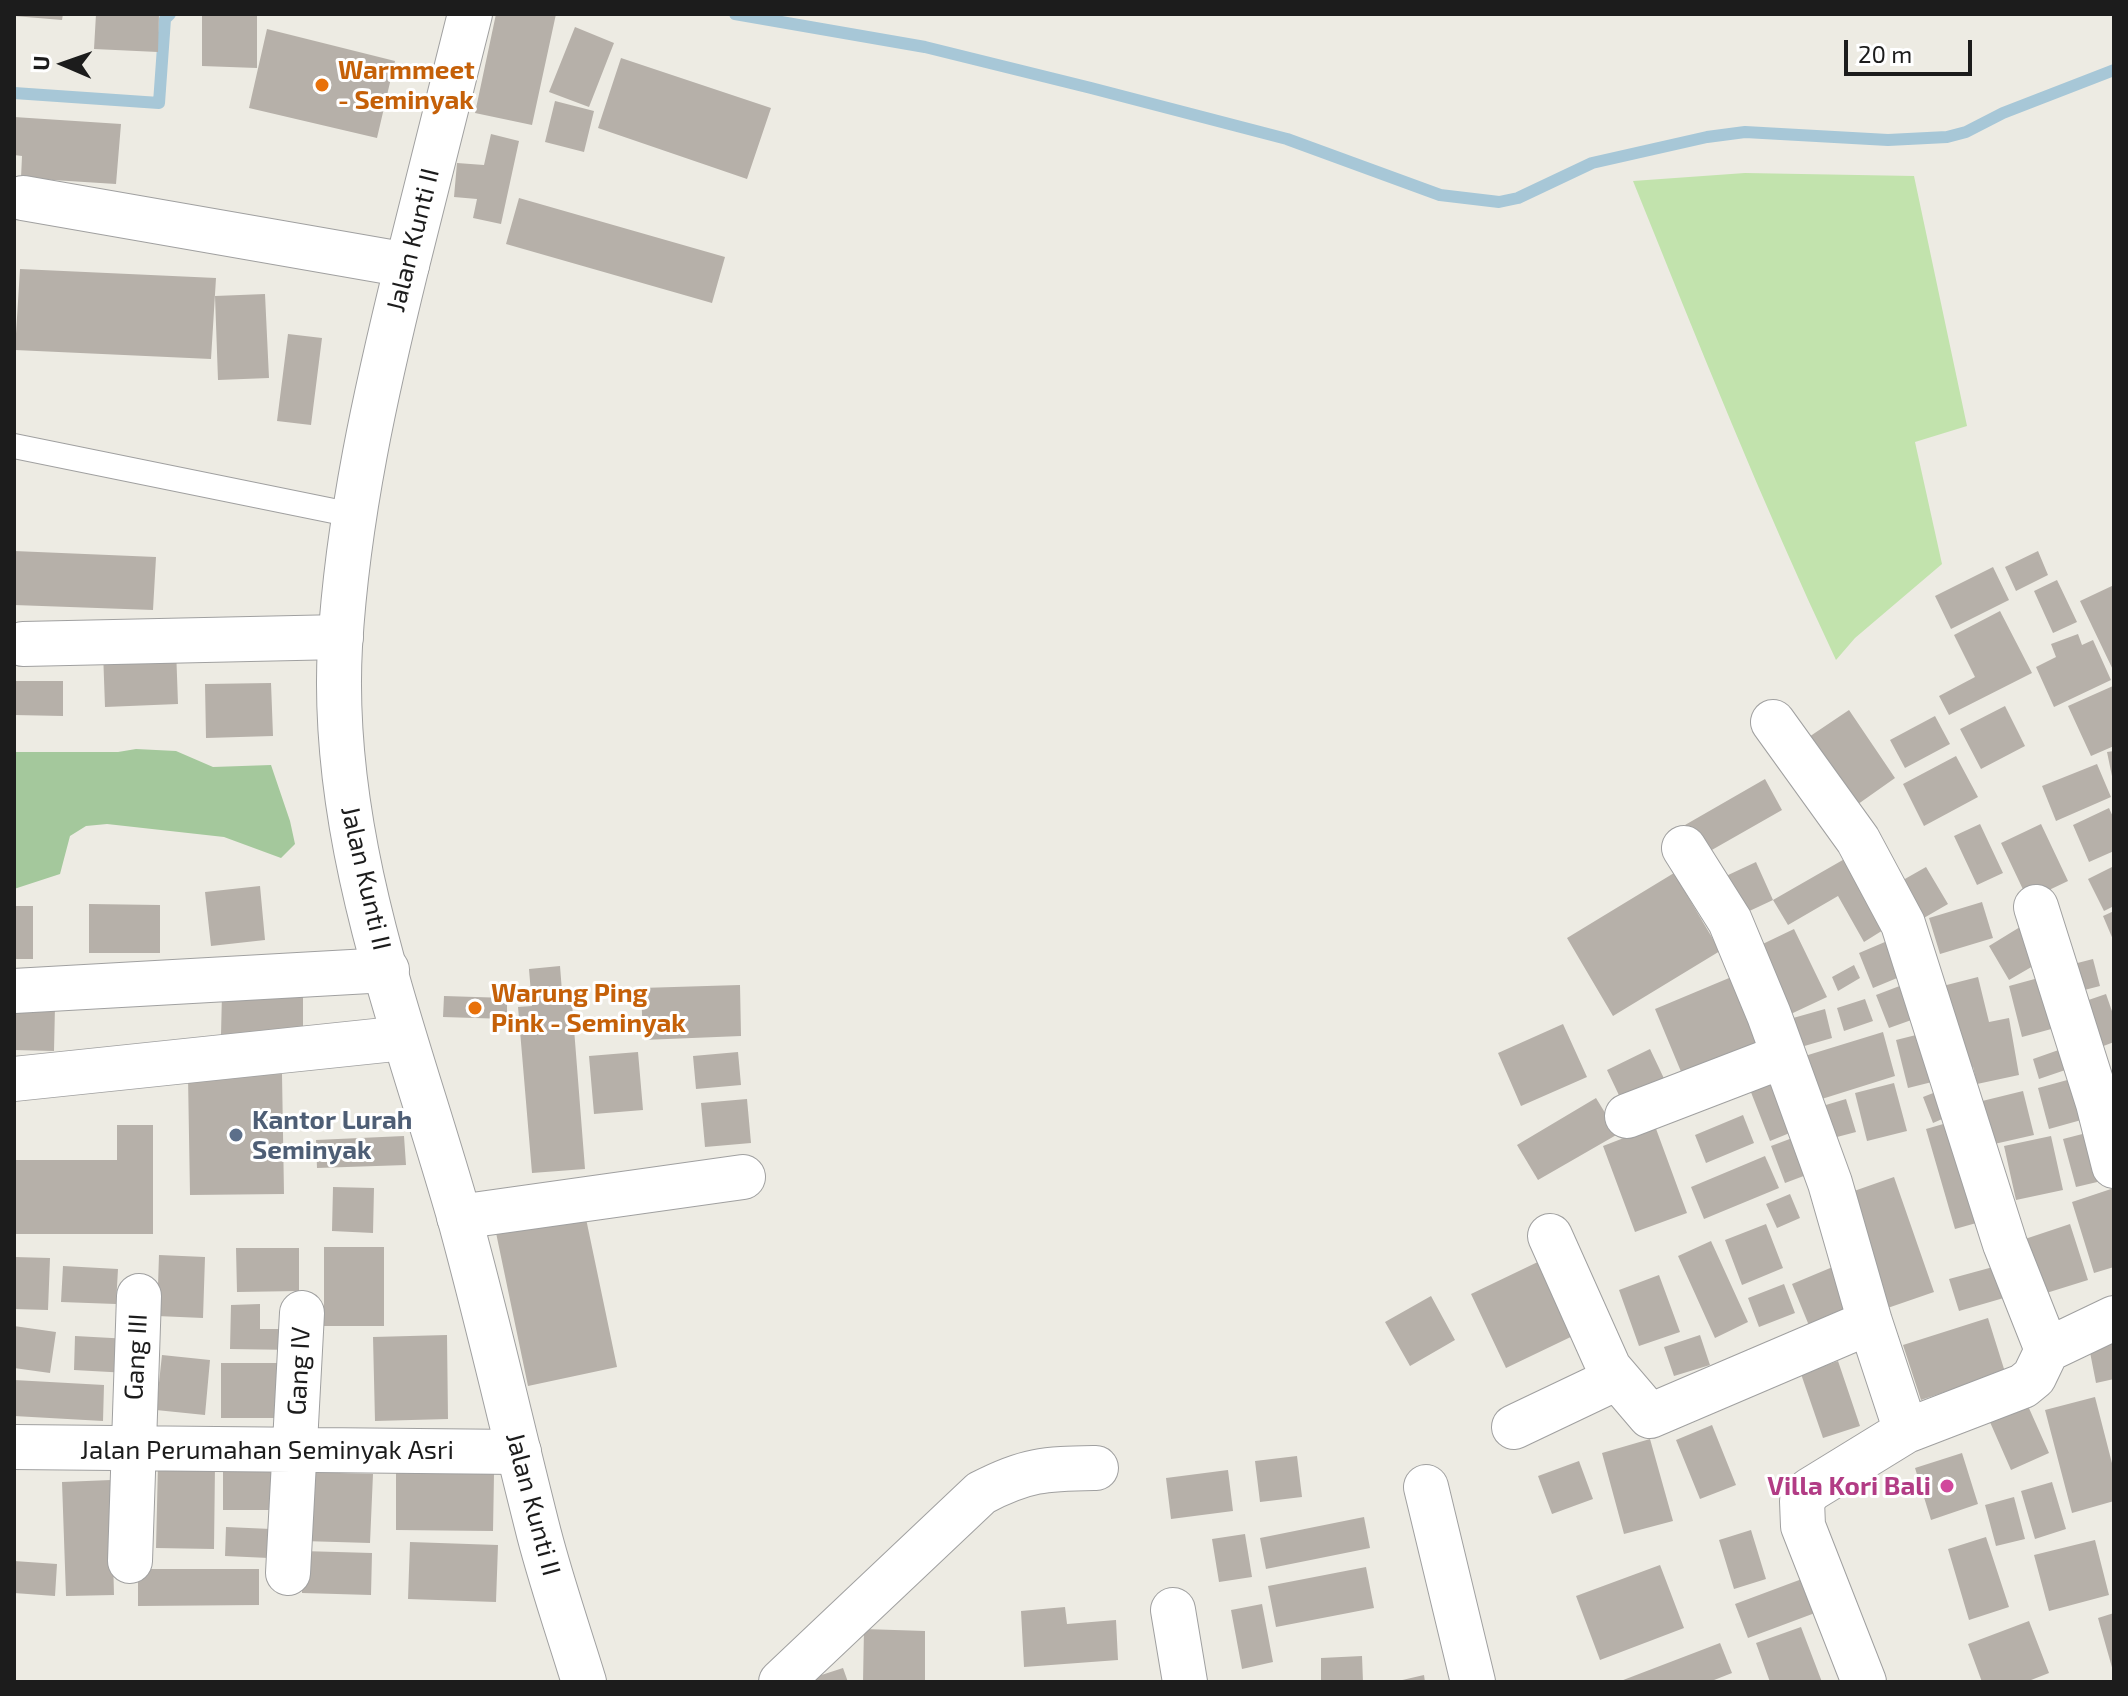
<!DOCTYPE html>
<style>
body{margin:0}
#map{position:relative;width:2128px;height:1696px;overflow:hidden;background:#edebe3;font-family:"Exo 2",sans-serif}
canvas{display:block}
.frame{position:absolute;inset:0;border:16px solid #1c1c1c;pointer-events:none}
.north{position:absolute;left:24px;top:24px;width:80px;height:80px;-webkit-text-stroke:6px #fff;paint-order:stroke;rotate:272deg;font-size:22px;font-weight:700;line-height:32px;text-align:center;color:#1c1c1c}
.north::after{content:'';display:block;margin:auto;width:28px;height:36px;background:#1c1c1c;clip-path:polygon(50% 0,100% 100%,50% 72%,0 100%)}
.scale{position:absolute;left:1844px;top:40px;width:128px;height:36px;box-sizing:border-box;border:4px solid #1c1c1c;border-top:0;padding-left:10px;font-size:24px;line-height:28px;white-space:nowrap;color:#1c1c1c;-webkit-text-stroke:6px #fff;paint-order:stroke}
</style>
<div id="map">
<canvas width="2128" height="1696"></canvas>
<div class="frame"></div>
<div class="north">U</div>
<div class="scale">20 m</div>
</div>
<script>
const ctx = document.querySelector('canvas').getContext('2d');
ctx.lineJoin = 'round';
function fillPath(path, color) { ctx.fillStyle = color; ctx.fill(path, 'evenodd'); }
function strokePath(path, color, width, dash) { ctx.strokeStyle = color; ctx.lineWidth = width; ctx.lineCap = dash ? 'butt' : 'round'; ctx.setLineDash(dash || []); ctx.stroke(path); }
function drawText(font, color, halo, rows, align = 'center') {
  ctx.font = font + ' "Exo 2",sans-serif'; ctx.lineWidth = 6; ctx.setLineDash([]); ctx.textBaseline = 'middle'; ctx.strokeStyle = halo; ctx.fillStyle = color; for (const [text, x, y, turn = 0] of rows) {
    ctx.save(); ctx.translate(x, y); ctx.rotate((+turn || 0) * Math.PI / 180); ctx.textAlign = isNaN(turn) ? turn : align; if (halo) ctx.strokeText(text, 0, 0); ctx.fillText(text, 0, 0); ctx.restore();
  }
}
fillPath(new Path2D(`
 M1745 173 1914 176 1967 426 1915 442 1942 564 1855 638 1836 660C1762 503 1698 342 1633 181Z`), '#c2e3ad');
fillPath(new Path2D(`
 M136 749 176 751 213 767 271 765 290 821 295 844 281 858 224 837 107 824 86 826 70 836 60 874 14 889V752H118Z`), '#a4c89c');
strokePath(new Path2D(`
 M735 14 925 47 1091 88 1287 139 1440 195 1499 202 1518 198 1592 163 1707 137 1745 132 1888 140 1947 137 1966 132 2003 113 2114 70
 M14 93 159 103 165 19 170 14`), '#a7c7d7', 12);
fillPath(new Path2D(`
 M14 14H63L62 20 14 16Z
 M96 14H159L158 52 94 49Z
 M202 14H257V68L202 66Z
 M496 14H556L532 125 475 113Z
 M575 27 614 43 589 107 549 92Z
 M267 29 395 61 377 138 249 108Z
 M621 58 771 108 747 179 598 128Z
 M555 101 594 111 584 152 545 142Z
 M14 117 121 124 116 184 21 178 22 156 14 155Z
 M491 134 519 141 501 224 473 218 477 199 454 197 457 163 484 165Z
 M519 198 725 257 712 303 506 244Z
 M20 269 216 278 211 359 15 350Z
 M265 294 269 378 218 380 215 296Z
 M288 334 322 338 311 425 277 421Z
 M14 551 156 557 153 610 14 605Z
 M2038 551 2048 575 2016 591 2005 567Z
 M1993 567 2009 600 1951 629 1935 596Z
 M2057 580 2077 622 2053 633 2034 591Z
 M2114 585V672L2080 601Z
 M2000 611 2032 673 1949 715 1939 696 1975 677 1954 635Z
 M2078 634 2082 645 2093 640 2111 680 2054 707 2036 667 2056 657 2051 644Z
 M176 648 178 704 105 707 103 651Z
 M14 681H63V716L14 715Z
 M271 683 273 736 206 738 205 684Z
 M2113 686 2114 746 2091 756 2068 706Z
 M2005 706 2025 746 1981 769 1960 729Z
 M1849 710 1895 778 1844 814 1797 745Z
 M1935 716 1950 744 1905 768 1890 740Z
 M2114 751V780L2113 781 2107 752Z
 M1956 756 1978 797 1924 826 1903 784Z
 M2097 764 2111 797 2056 821 2042 786Z
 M1765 779 1782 810 1703 855 1685 825Z
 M2109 808 2114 819V851L2089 862 2073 825Z
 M1980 824 2003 873 1977 885 1954 836Z
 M2041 824 2068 881 2028 900 2001 843Z
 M1848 857 1888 927 1864 942 1838 896 1788 925 1773 900 1743 914 1726 876 1756 862 1773 900Z
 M2114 866V906L2104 911 2088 879Z
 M1926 867 1948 904 1910 926 1889 888Z
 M1674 873 1720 951 1613 1016 1567 938Z
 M260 886 265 940 211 946 205 892Z
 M1982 902 1993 938 1940 954 1929 918Z
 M89 904 160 905V953H89Z
 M14 906H33V959H14Z
 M2114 911V942L2103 916Z
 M2020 927 2040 962 2009 980 1989 946Z
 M1794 929 1827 997 1778 1020 1746 952Z
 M1899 936 1914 971 1873 988 1859 953Z
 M2093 959 2100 986 2065 995 2058 968Z
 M1854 965 1860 978 1838 991 1832 977Z
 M560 966 563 1004 572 1003 585 1169 532 1173 518 1007 532 1006 529 969Z
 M1741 973 1772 1050 1687 1086 1655 1009Z
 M2053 974 2066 1025 2022 1037 2009 986Z
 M1978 977 1989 1022 2009 1018 2019 1075 1977 1084 1973 1067 1952 1073 1931 989Z
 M1918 979 1931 1013 1889 1028 1876 995Z
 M303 985V1038L221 1035 222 993Z
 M740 985 741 1036 643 1040 641 988Z
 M2106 994 2114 1017V1042L2085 1053 2068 1007Z
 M444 996 507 998V1019L443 1017Z
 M1865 999 1873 1021 1844 1031 1837 1008Z
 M15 1005 55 1006 54 1051 14 1050Z
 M1825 1009 1832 1038 1794 1049 1786 1020Z
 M1563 1024 1587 1077 1521 1106 1498 1053Z
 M1932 1031 1944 1079 1908 1088 1896 1040Z
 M1883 1032 1895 1076 1809 1103 1795 1059Z
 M2070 1046 2077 1066 2039 1079 2033 1059Z
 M1650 1049 1669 1089 1626 1110 1607 1070Z
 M638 1052 643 1110 594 1114 589 1056Z
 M738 1052 741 1085 696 1089 693 1056Z
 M1773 1066 1797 1130 1770 1141 1745 1077Z
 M282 1074 284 1194 190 1195 188 1076Z
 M2082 1076 2092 1117 2049 1129 2038 1088Z
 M1894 1083 1907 1131 1867 1141 1855 1093Z
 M1946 1088 1956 1113 1933 1123 1923 1097Z
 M2023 1091 2034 1135 1981 1147 1970 1104Z
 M1596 1098 1618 1134 1538 1180 1517 1145Z
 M747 1099 751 1143 705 1147 701 1103Z
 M1846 1099 1856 1132 1818 1142 1809 1110Z
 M1743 1115 1754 1143 1706 1163 1695 1135Z
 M1957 1120 1987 1220 1955 1229 1926 1129Z
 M117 1125H153V1234H14V1160H117Z
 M1655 1126 1687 1213 1635 1232 1603 1146Z
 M2098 1130 2110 1179 2076 1187 2063 1139Z
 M1803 1134 1817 1171 1785 1183 1771 1146Z
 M404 1136 406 1165 317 1168 316 1140Z
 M2051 1136 2063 1190 2016 1200 2004 1146Z
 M1765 1156 1779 1188 1704 1219 1691 1187Z
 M1894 1177 1934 1292 1876 1312 1837 1197Z
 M333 1187 374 1188 373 1233 332 1231Z
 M2114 1188V1267L2094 1273 2072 1202Z
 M1790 1194 1800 1218 1777 1228 1766 1204Z
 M584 1209 617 1367 528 1386 495 1228Z
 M1766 1224 1783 1268 1742 1285 1725 1240Z
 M2070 1224 2088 1280 2040 1295 2022 1240Z
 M1711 1241 1748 1322 1715 1338 1678 1256Z
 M324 1247H384V1326H324Z
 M236 1248H299V1291L237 1292Z
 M159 1255 205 1257 203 1318 157 1316Z
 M14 1257 50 1258 48 1310 14 1309Z
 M1544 1259 1579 1333 1506 1368 1471 1294Z
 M2004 1264 2014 1295 1959 1311 1949 1279Z
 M63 1266 118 1269 116 1304 61 1302Z
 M1835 1266 1853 1310 1810 1328 1792 1284Z
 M1659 1275 1680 1332 1639 1346 1619 1290Z
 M1784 1284 1795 1313 1759 1327 1748 1298Z
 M1431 1296 1455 1340 1410 1366 1385 1322Z
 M260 1304V1329H295V1350L230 1349 231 1305Z
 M1988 1318 2005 1372 1921 1400 1903 1345Z
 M14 1326 56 1332 50 1373 14 1368Z
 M447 1335 448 1419 375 1421 373 1337Z
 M1700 1335 1710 1365 1674 1376 1664 1347Z
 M75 1336 130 1339 128 1373 74 1370Z
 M2114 1336V1379L2096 1383 2088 1342Z
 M162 1355 210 1360 205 1415 156 1410Z
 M1838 1361 1860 1426 1823 1438 1801 1374Z
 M221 1363H278V1418H221Z
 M14 1380 104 1385 103 1421 14 1416Z
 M2024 1397 2049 1453 2011 1470 1986 1413Z
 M2095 1397 2114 1471V1501L2072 1513 2045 1410Z
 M1712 1425 1736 1485 1700 1499 1676 1440Z
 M1650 1439 1673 1521 1624 1534 1602 1453Z
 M1962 1453 1978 1504 1931 1520 1915 1468Z
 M1297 1456 1302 1497 1260 1502 1255 1461Z
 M1579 1461 1593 1499 1552 1514 1538 1476Z
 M158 1464 215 1465 214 1549 156 1548Z
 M223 1465H276V1510H223Z
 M1228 1470 1233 1511 1171 1519 1166 1478Z
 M306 1472 373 1474 370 1543 303 1541Z
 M396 1473 494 1474 493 1531 396 1530Z
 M111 1480 114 1595 66 1596 62 1482Z
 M2052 1482 2066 1529 2035 1539 2021 1491Z
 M2014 1497 2025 1539 1996 1546 1985 1505Z
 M1364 1517 1370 1548 1266 1569 1260 1538Z
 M226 1527 271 1529 269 1558 225 1556Z
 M1751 1530 1766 1579 1734 1589 1719 1540Z
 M1245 1534 1252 1577 1219 1582 1212 1539Z
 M1986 1537 2009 1607 1969 1620 1948 1549Z
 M2095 1540 2109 1595 2049 1611 2034 1555Z
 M410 1542 498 1545 496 1602 408 1599Z
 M302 1551 372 1553 371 1595 302 1593Z
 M14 1561 57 1564 55 1596 14 1593Z
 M1660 1565 1684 1628 1600 1660 1576 1596Z
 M1366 1567 1374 1608 1276 1627 1268 1586Z
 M138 1569H259V1605L138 1606Z
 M1818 1573 1831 1607 1748 1638 1735 1604Z
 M1262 1604 1273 1662 1242 1669 1231 1610Z
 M1065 1607 1067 1624 1116 1620 1118 1660 1024 1667 1021 1611Z
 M2114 1613V1671H2113L2098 1618Z
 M2029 1621 2049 1673 2026 1682H1982L1968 1644Z
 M1801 1627 1822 1682H1770L1756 1643Z
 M864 1629 925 1631V1682H863Z
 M1720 1643 1732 1673 1709 1682H1618Z
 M1362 1656 1363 1682H1321V1658Z
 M843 1668 848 1682H803V1681Z
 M1424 1675 1425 1682H1398V1681Z`), '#b6b0a9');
const service = new Path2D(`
 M14 446 353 515`);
const minor = new Path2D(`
 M23 198 407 265
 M23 644 341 637
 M1773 722 1858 840 1903 924 2005 1244 2047 1350
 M1684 848 1730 921 1769 1015 1830 1183 1870 1322 1906 1431
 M2036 907 2098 1103 2114 1166
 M14 991 387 970
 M14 1079 404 1038
 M1627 1116 1783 1056
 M459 1217 743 1177
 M1550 1236 1609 1368 1650 1416 1870 1322
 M1514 1427 1617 1378
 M14 1447 519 1452
 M1426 1487 1473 1682
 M130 1561 139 1296
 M288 1573 302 1313
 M1173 1610 1185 1682
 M781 1682 981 1493C1027 1469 1045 1469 1096 1468
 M1864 1682 1803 1526 1802 1501 1810 1490 1906 1431 2023 1386 2034 1377 2047 1350 2114 1318`);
const tertiary = new Path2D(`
 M470 14C449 98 428 181 407 265 376 391 348 516 340 646 329 843 406 1030 459 1216 488 1321 512 1428 539 1534 552 1584 569 1633 584 1682`);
strokePath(service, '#a0a0a0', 26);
strokePath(minor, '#a0a0a0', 46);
strokePath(tertiary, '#a0a0a0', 46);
strokePath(service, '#fff', 24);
strokePath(minor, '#fff', 44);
strokePath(tertiary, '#fff', 44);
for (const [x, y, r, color] of [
 [322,85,8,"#e8710a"],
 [475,1008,8,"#e8710a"],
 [236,1135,8,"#5c6f8a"],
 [1947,1486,8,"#d1479c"]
]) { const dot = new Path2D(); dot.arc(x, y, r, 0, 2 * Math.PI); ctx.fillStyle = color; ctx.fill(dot); strokePath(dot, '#fff', 3); }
drawText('bold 26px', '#c56008', '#fff', [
 ["Warmmeet",338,70],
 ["- Seminyak",338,100],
 ["Warung Ping",491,993],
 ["Pink - Seminyak",491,1023]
], 'left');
drawText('26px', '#1c1c1c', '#fff', [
 ["Jalan Kunti II",413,240,-76],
 ["Jalan Kunti II",366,878,77],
 ["Gang III",136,1357,-87],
 ["Gang IV",299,1371,-87],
 ["Jalan Perumahan Seminyak Asri",267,1450],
 ["Jalan Kunti II",533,1504,75]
]);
drawText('bold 26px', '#4e5e75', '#fff', [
 ["Kantor Lurah",252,1120],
 ["Seminyak",252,1150]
], 'left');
drawText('bold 26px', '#b23c85', '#fff', [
 ["Villa Kori Bali",1931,1486]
], 'right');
</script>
